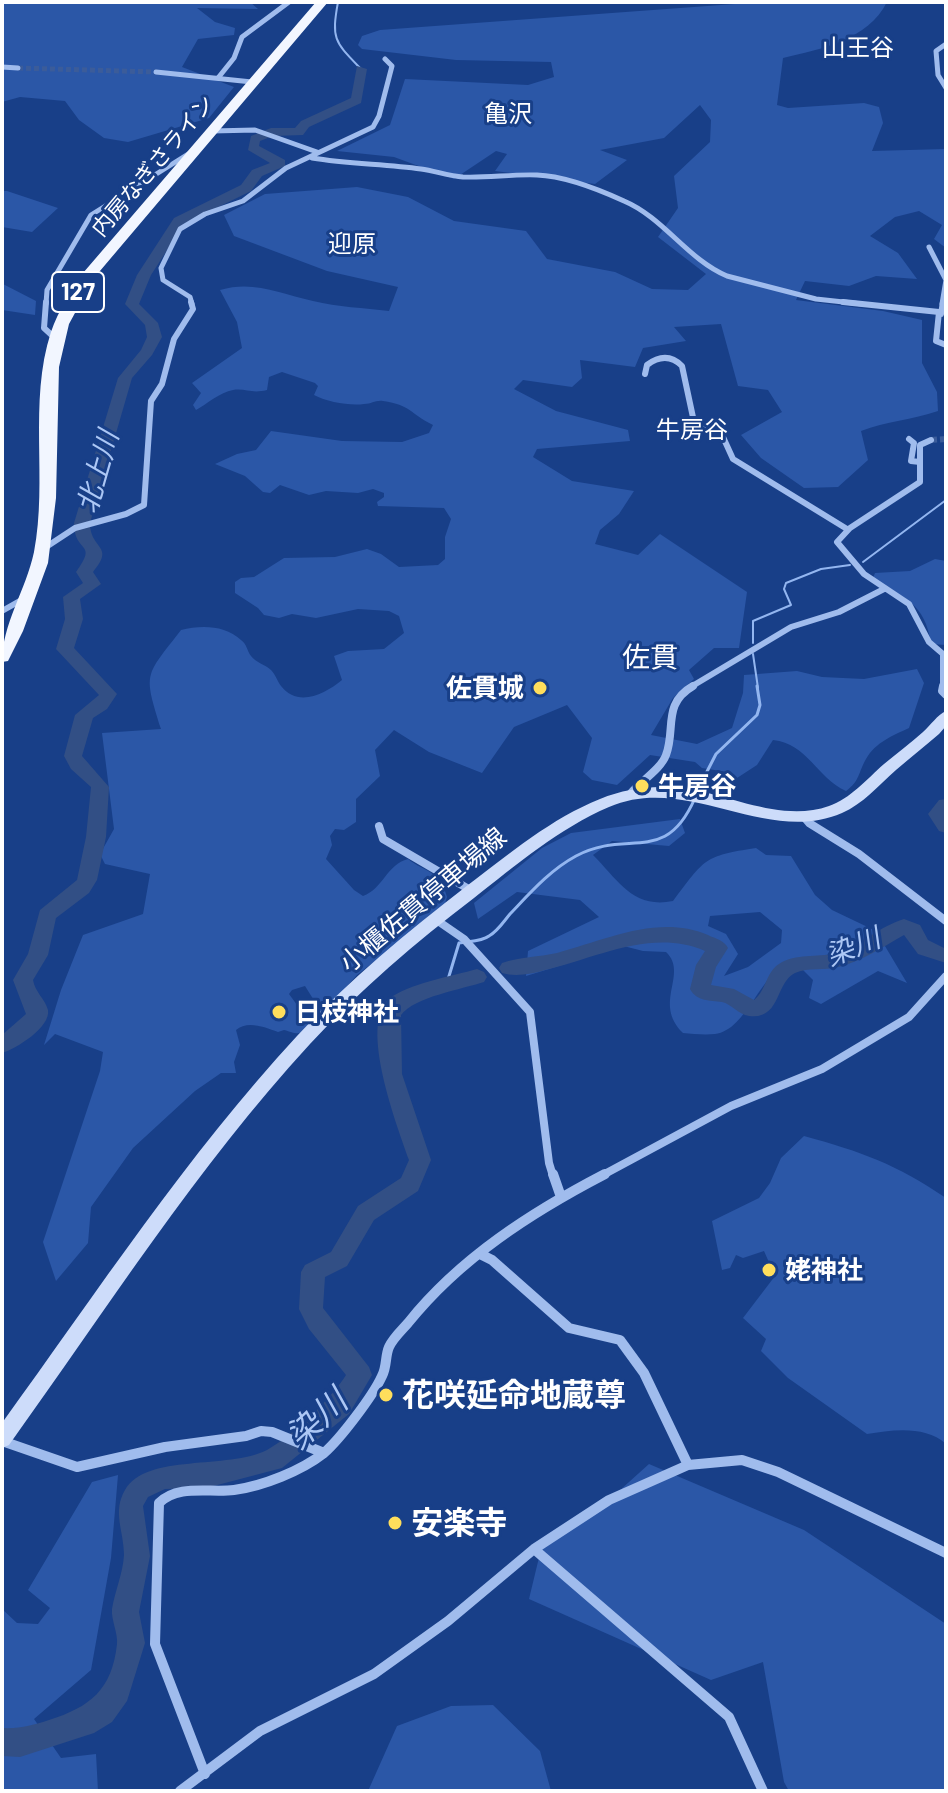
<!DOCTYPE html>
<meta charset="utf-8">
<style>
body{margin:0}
#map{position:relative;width:948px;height:1793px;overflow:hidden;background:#183f88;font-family:Barlow,sans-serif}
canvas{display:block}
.frame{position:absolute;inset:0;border:4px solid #fff;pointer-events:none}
</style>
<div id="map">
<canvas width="948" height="1793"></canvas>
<div class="frame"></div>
</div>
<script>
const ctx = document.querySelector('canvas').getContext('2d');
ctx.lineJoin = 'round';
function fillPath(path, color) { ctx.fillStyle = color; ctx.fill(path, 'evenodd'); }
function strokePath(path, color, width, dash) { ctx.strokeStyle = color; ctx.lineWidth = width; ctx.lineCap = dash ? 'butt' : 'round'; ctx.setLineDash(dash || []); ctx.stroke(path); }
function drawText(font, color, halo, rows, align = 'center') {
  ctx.font = font + ' Barlow,"Noto Sans JP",sans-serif'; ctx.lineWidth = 6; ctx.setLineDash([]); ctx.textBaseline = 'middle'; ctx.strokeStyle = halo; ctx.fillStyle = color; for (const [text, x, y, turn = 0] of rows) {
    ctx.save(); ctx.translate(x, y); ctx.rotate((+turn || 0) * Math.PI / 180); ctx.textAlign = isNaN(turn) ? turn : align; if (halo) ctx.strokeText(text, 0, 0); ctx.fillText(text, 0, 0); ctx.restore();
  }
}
fillPath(new Path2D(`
 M2 2H250L258 9 197 8 215 22 235 28 234 35 198 39 182 67 234 87 209 118 128 142 104 138 79 120 65 101 20 97 2 102Z
 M762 2H887C868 40 821 49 783 58L777 105 788 108 864 103 879 107 883 123 872 151 946 149V248L934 239 942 225 919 211 895 217 870 236 898 253 917 279 876 276 849 286 805 281 796 300 883 311 922 320V363L937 392 938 411C912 420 886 421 861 431L868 460 838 487 804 488 761 458 741 435 782 412 768 390 738 386 721 324 674 327 686 341 643 348 635 367 580 360 582 378 572 387 523 380 514 389 556 411 628 430 630 441 537 449 533 457 572 481 634 491 619 514 600 530 595 544 638 555 660 534 747 592 739 648H714L689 670 694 679 673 698 651 735 697 744 732 728 743 693 744 675 797 671 822 677 864 679 917 669 924 683 909 728C892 736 876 742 866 759 858 773 860 781 846 791 816 777 808 744 773 740L757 765 737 778 727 772 702 768 695 762 650 755 617 785 592 780 583 772 592 738 567 705 514 727 482 773 429 752 394 730 375 750 380 776 356 799V822L344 830 335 829 330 836 332 845 326 859 354 890 363 896C383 889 387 864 408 859 426 873 440 870 447 897L444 907 357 975 319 1018 313 1017 311 1008 315 1002 305 986 292 990 289 994 300 1009 307 1011 309 1029C298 1036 295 1033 284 1030L278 1032C265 1027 247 1020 236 1030L240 1045 234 1062 236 1073H221L195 1091 133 1148 91 1207 88 1243 56 1281 43 1242 100 1071 103 1052 55 1034 44 1045 61 990 83 935 143 914 150 874 105 864 100 854 114 829 102 733 161 729C143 671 145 677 181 630 201 625 225 625 241 640 247 644 247 651 251 656 255 662 266 665 271 670 276 675 277 681 281 686 298 708 325 694 342 680L334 656 348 651 384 649 404 633 399 616 389 611 358 609 316 618 292 614 279 618 264 615 258 608 235 593V582L241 578 254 577 284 558 335 557 367 549 381 554 399 567 438 565 445 559V537L451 519 444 508 378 506 377 502 384 497V493L373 489 358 493 326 491 309 495 280 485 270 493 263 492 245 476 215 464 237 454 256 450 271 431 342 441 402 442 429 433 433 425C409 413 411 405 383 401 375 400 372 404 364 404 350 406 327 402 314 395L318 386 315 383 282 372 269 377 267 390C251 394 246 388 233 390 220 392 207 404 196 410L193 405 201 393 192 383 242 348 237 322 220 290C254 280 280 294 313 301 338 307 364 308 389 311L398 287 327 271 234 236 224 215 265 194 357 187 408 197 454 221 526 231 547 259 615 272 652 289 688 290 706 274 658 237 678 208 674 176 710 142 711 120 700 105 664 138 600 150 627 160 595 184 495 171 507 154 496 151 454 179 394 157 337 151 390 125 405 79 528 85 554 77 551 62 456 60 362 49 358 45 362 36 380 30Z
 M2 191H7L58 208 32 232 2 227Z
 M2 273 3 284 36 301 35 315 2 310Z
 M935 559 946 561V645L931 644C925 602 904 599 873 578L875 573 910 571Z
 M680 819 685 833 669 846 612 841 593 855C619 881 633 909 673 901 705 859 703 856 756 848L766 855 791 856 815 895 832 910 876 931 907 983 878 971 821 1004 809 998 813 980 793 960C760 971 748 1030 715 1034 705 1035 693 1034 683 1033 652 1003 689 974 666 952L643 951 600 940 575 961 526 976 528 951 599 917 580 900 517 892 478 919 474 903 542 848 571 833ZM760 912 782 930 781 943 748 967 724 976 738 954 726 934 708 926 710 916Z
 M804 1136C862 1152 896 1164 946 1198V1444C925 1425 892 1430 867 1434L788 1378 761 1351 766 1339 743 1318 775 1276 764 1251 743 1258 736 1255 730 1268 722 1270 712 1221 759 1198 770 1183 781 1158Z
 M649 1464 804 1530 946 1624V1791H789L784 1782 763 1662 711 1680 529 1599 542 1545 609 1500Z
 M118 1475 111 1558 91 1670 34 1719 61 1758 96 1754 98 1791H2V1609L17 1623 38 1624 50 1608 28 1590 92 1482Z
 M493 1705 540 1751 551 1791H368L397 1726 451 1706Z`), '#2b57a7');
strokePath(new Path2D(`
 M338 2C331 40 335 42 361 69
 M863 562 946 500
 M753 643V621L791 605 784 589 786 583 821 569 850 565
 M753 654 758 688`), '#93b6f0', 2);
strokePath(new Path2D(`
 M697 791 716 754 757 715 760 705 757 686
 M446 986 459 943C469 941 481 942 489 936 498 931 504 921 510 914 530 893 550 870 576 856 628 828 665 867 695 798`), '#93b6f0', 3);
fillPath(new Path2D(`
 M357 66 367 69 361 103 309 127 303 135 273 136 260 141 259 146 285 160V166L262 176 251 191 184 224 151 275 139 304 158 323 162 337 152 355 132 378 90 523C90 550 116 545 93 572L101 584 80 599 83 619 74 648 117 694 107 709 93 718 82 756 109 787 106 837 97 880 89 893 56 918 48 955 33 980C35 992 45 999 48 1010 51 1027 16 1049 2 1053V1035L26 1014 13 980 28 954 40 910 77 880 86 837 91 787 71 769 64 756 75 715 99 695 56 649 65 619 63 597 83 583 76 572C99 541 74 554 74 523L118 378 141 350 147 337 145 325 125 304 137 275 174 218 241 185 252 170 270 163 248 150 251 136 271 128H295L301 121 351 98Z
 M946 799V833L939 831 928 814 939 800Z
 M904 919 920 925 928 940 946 949V963L918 954 904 935C883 947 862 961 838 967 824 971 808 967 795 973 775 983 781 1020 749 1016 738 1014 731 1004 722 1002 710 1000 697 1002 690 989L696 965 705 951C652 928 597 958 545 970 532 974 515 977 502 973L499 968 502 963C519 957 539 957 557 953 606 940 658 914 708 935 716 939 724 940 728 948L716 967 711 985 734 989 754 1000C766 991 766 972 779 964 796 953 817 958 835 953 860 946 880 926 904 919Z
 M477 969 484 972 487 977 484 982C463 989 414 997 401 1015L402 1074 431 1160 418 1191 374 1220 347 1266 325 1277 323 1308 369 1367 372 1375 349 1414 282 1468 206 1488 165 1489 148 1497 143 1506 150 1556 139 1612 145 1643 127 1701 112 1722 94 1733 20 1757 2 1756V1728C20 1729 33 1725 49 1720 90 1707 112 1690 117 1644 118 1633 111 1620 112 1609 115 1591 123 1573 124 1555 124 1531 112 1512 125 1490 146 1453 228 1470 267 1450 292 1436 331 1399 346 1375L309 1329 299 1309 301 1272 305 1265 331 1252 358 1206 401 1178 409 1160C398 1128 358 1025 389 999 407 984 453 976 477 969Z`), '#324f85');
strokePath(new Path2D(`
 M18 68 156 72`), '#3b5c9a', 5, [5, 3]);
strokePath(new Path2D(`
 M931 440 946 439`), '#3b5c9a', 6, [6, 3]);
strokePath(new Path2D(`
 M946 44 936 51 938 75 946 88
 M2 67 18 68
 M156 72 252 82
 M218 78 234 58 242 37 289 2
 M212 131 255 130 317 152
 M312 158C348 164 385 164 421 169 435 171 449 176 463 177 488 178 512 174 537 175 564 176 600 190 624 201 664 218 687 259 727 276L816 299 862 304
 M929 247 946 280 942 304
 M46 304 47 290 91 215 193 151
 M192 304 190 297 163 280 161 268 180 229 205 214 243 201 286 168 373 127 379 116 392 66 385 59`), '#a0bced', 5);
strokePath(new Path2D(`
 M46 302 44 328 56 339
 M843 302 939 312 936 341 946 345
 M941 314 943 302
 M645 374 647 365C659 356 671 355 682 366L694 422 723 437 733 459 847 529
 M909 439 914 443 911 461 920 462
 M931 440 920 445V482L850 528 837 542 864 574 909 604 929 642 943 654V688
 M43 549 75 528 126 514 144 505 151 401 162 384 174 339 193 309 191 302
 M2 611 25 598
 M689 688 791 627 839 612 884 589`), '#a0bced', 6);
strokePath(new Path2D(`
 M943 686 942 691 946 695
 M631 793C641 781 661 769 666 755 676 729 662 704 693 686
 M803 816 809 823 859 854 946 921
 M379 826 383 839 472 891
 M435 919 464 939 530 1012 549 1163 553 1176
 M601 1176 731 1106 822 1069 909 1017 946 976`), '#a0bced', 8);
strokePath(new Path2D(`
 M553 1174 561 1197
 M480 1254 492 1260 569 1328 620 1340 644 1373 688 1465
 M2 1441 77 1467 165 1447 246 1436 261 1431 272 1432 324 1453
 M534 1549 729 1717 763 1791
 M205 1774 155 1644 159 1503C178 1484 209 1493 234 1490 263 1486 301 1471 324 1453 340 1439 373 1396 382 1376 387 1367 385 1356 389 1347 393 1338 402 1330 408 1323 460 1258 532 1212 605 1174
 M180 1791 260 1731 374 1674 448 1621 534 1549 609 1500 688 1465 742 1460 778 1472 946 1553`), '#a0bced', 10);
fillPath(new Path2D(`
 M946 711V726L939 734C925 746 910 758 896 770 879 785 863 804 842 813 766 846 687 773 609 807 560 828 516 865 474 898 416 942 360 990 310 1044 197 1167 106 1310 9 1445L2 1448V1423C97 1292 187 1155 297 1036 349 980 408 931 468 885 509 854 552 818 600 799 632 786 665 784 699 791 740 800 787 821 829 806 850 799 867 779 884 764 897 753 911 743 923 732 931 725 937 715 946 711Z`), '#cddcfa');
fillPath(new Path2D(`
 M316 2H328L94 278 69 324 59 367 56 498 48 563 23 631 8 661 2 662C2 624 26 590 34 552 48 480 28 402 51 332 58 311 71 292 83 273Z`), '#f2f6ff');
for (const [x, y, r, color] of [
 [540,688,8,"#ffde5c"],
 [642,786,8,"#ffde5c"],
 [279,1012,8,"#ffde5c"],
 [769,1270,8,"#ffde5c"],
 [386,1395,8,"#ffde5c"],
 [395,1523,8,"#ffde5c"]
]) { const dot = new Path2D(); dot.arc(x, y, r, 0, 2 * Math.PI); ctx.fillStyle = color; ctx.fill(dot); strokePath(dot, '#183f88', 3); }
drawText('22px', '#fff', '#183f88', [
 ["内房なぎさライン",153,166,-50]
]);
drawText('24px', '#fff', '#183f88', [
 ["山王谷",858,48],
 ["亀沢",508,114],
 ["迎原",352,244],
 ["牛房谷",692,430]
]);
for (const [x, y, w] of [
 [78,292,52]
]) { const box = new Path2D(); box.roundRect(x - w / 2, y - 20, w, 40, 6); ctx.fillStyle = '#183f88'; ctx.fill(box); strokePath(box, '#fff', 2); }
drawText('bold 24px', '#fff', null, [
 ["127",78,292]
]);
drawText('bold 26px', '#fff', '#183f88', [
 ["佐貫城",524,688,"right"],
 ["牛房谷",658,786],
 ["日枝神社",295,1012],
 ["姥神社",785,1270]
], 'left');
drawText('26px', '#fff', '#183f88', [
 ["小櫃佐貫停車場線",423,900,-40]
]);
drawText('italic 28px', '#acc7f5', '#183f88', [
 ["北上川",98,472,-74],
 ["染川",853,947,-22]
]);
drawText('28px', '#fff', '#183f88', [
 ["佐貫",650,658]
]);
drawText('bold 32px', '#fff', '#183f88', [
 ["花咲延命地蔵尊",402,1395],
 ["安楽寺",411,1523]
], 'left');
drawText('italic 34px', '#acc7f5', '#183f88', [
 ["染川",317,1419,-43]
]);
</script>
